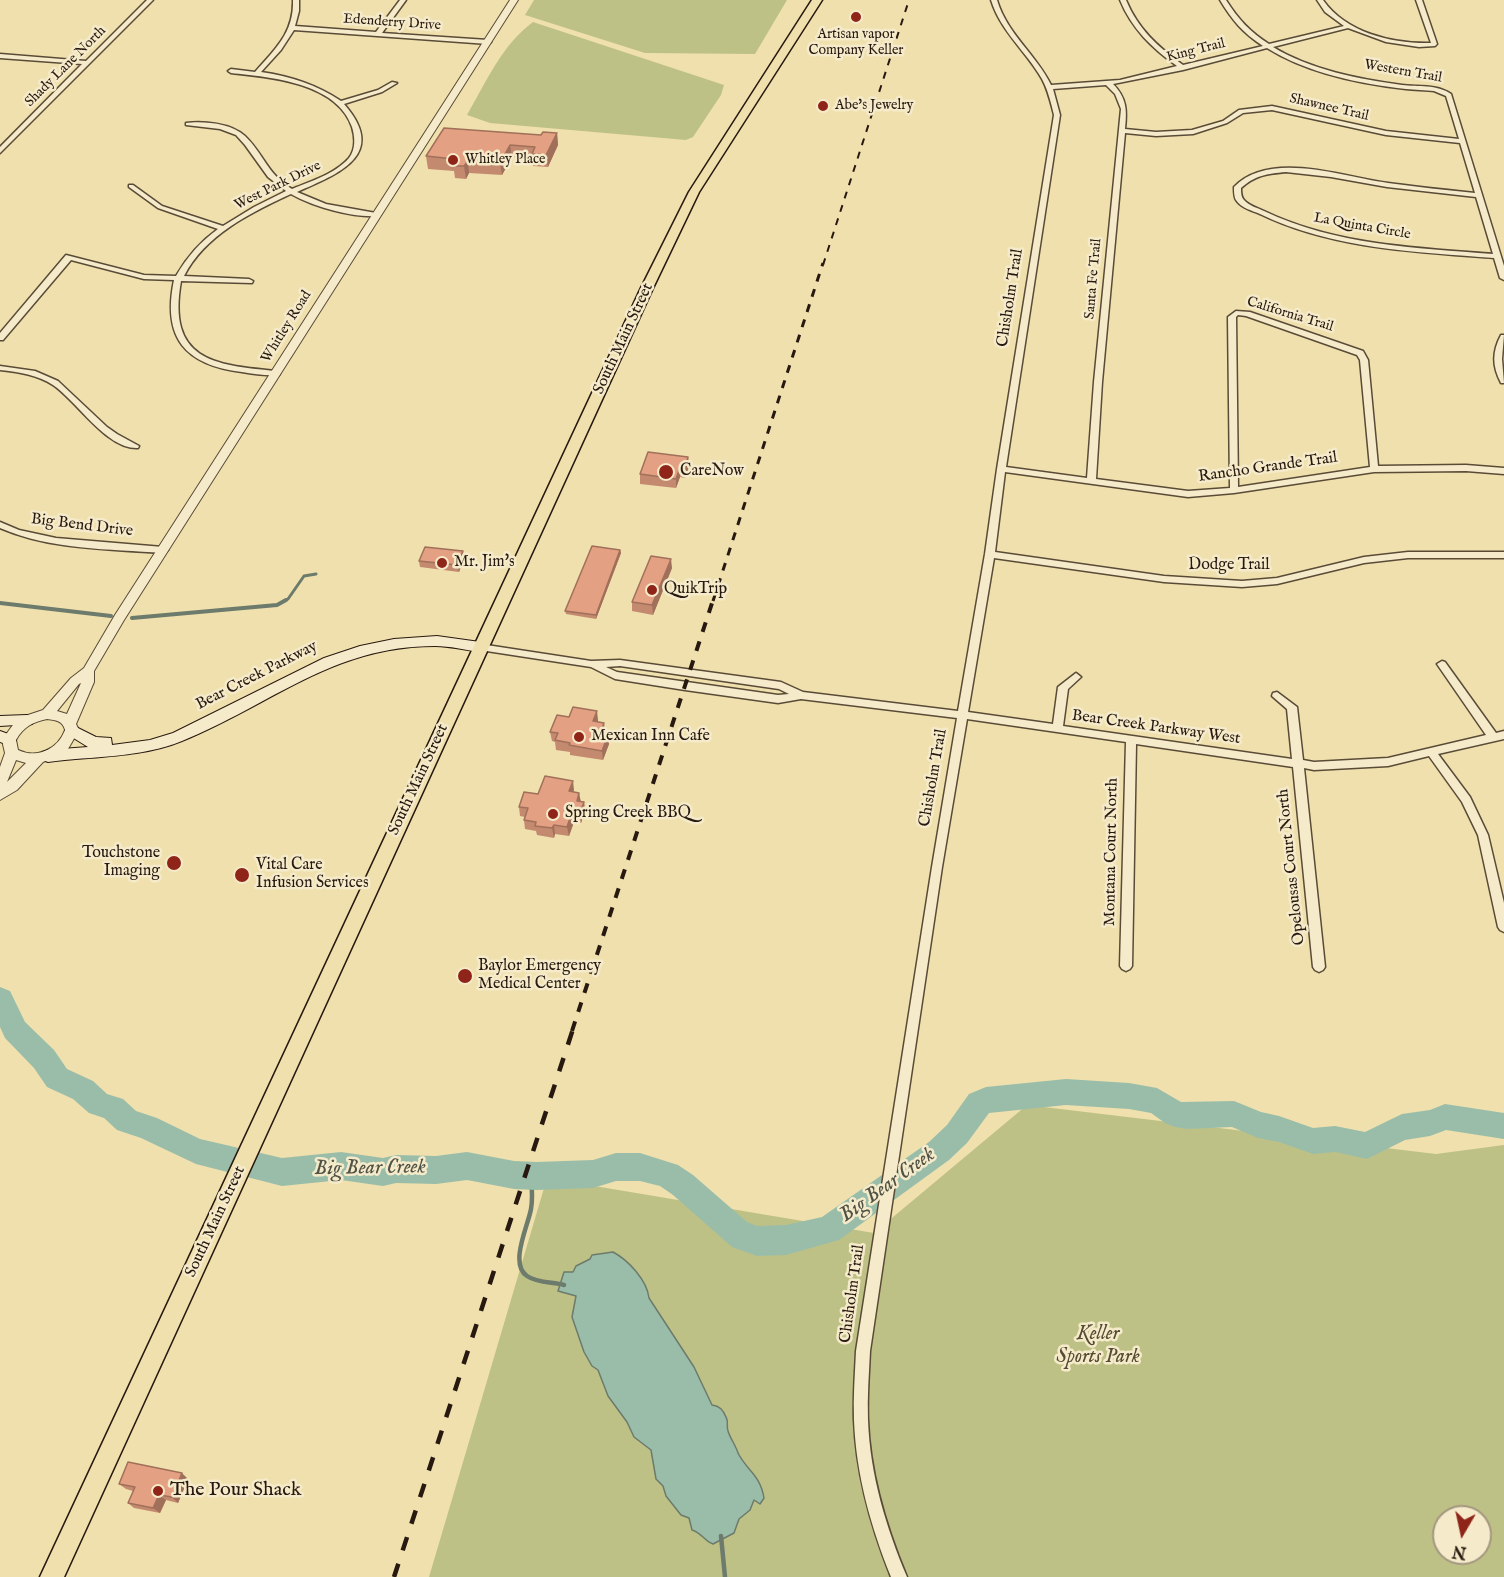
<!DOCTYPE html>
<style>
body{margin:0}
#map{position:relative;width:1504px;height:1577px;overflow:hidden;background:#efe0ad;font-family:"IM FELL English",serif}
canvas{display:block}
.north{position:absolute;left:1432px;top:1505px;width:60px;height:60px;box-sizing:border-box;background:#f5ebca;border:2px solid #a39780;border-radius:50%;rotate:189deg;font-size:16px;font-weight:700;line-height:24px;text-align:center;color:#281910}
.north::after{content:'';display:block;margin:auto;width:21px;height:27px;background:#8f2418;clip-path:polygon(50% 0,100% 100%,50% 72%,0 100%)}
</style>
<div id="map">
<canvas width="1504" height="1577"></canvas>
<div class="north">N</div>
</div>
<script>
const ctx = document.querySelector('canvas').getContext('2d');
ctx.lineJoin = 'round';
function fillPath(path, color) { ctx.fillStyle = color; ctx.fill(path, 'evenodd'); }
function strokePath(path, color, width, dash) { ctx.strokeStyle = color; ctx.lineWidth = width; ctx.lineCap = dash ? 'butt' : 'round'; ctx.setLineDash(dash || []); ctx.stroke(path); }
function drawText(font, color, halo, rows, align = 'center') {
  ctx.font = font + ' "IM FELL English",serif'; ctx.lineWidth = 5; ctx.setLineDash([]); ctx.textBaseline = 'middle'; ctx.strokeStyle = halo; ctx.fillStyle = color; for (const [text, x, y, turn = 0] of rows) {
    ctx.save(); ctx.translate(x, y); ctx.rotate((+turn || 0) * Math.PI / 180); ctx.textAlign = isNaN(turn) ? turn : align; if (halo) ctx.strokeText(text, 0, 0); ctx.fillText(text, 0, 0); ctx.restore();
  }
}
fillPath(new Path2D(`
 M534 0H787L755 54 645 53 525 15Z
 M533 22 724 85 721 95 693 137 686 140 490 123 467 115C486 82 502 45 533 22Z
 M1027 1105 1436 1154 1504 1145V1577H429L547 1178 874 1233ZM1444 1517H1480V1553H1444Z`), '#bec186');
const water = new Path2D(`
 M613 1252C628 1260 647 1280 649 1298L694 1367 712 1405C720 1406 723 1410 726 1417 729 1422 726 1426 728 1431 730 1438 736 1446 738 1453 747 1471 760 1474 764 1498L760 1504 754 1500 750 1510 739 1519 734 1533 713 1544C704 1541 702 1533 692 1530L689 1518 681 1515 666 1496 663 1486 656 1479 651 1450 634 1437 627 1422 608 1396 598 1370 592 1366 584 1352 572 1317 576 1296 558 1291 564 1272H573L576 1266 590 1259 592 1255Z`);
fillPath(water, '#9abdaa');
strokePath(water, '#6c7b6c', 1.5);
strokePath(new Path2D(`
 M284 601 288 599 304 576 316 574`), '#6c7b6c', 3);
strokePath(new Path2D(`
 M0 603 111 616
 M132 618 277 605 286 600`), '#6c7b6c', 4);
strokePath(new Path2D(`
 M531 1176C532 1187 533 1198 531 1209 528 1226 509 1264 527 1276 537 1283 553 1282 564 1285
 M721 1536 725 1577`), '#6c7b6c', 4.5);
fillPath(new Path2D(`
 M0 987 10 991 25 1022 54 1050 67 1069 93 1081 107 1094 123 1099 136 1111 157 1118 200 1139 282 1158 341 1152 383 1158 396 1155 436 1156 467 1152 514 1161 537 1162 593 1160 616 1153H640L678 1165 693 1175 747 1222 757 1226 786 1225 822 1217 929 1142 947 1125 969 1094 986 1087 1066 1079 1129 1083 1157 1088 1181 1102 1234 1101 1261 1112 1279 1116 1313 1128 1335 1126 1365 1132 1402 1114 1430 1110 1445 1104 1504 1113V1139L1446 1130 1430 1136 1405 1140 1367 1159 1335 1152 1313 1154 1279 1142 1258 1138 1232 1127 1187 1129 1175 1127 1165 1123 1151 1113 1129 1109 1066 1105 989 1113 967 1143 949 1160 839 1240 786 1255 757 1256 732 1247 673 1195 660 1186 640 1181H616L593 1188 537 1190 514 1189 467 1180 436 1184 396 1183 383 1186 341 1180 282 1186 196 1164 141 1138 117 1130 104 1118 89 1113 73 1099 47 1087 34 1068 5 1038 0 1027Z`), '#9abdaa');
const minor = new Path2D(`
 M147 0H153L0 153V147L82 64 0 58V54L86 61Z
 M293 0H299V11L295 26 376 32 400 0H406L382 33 488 40 491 42 488 44 294 30 281 50 261 72C290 76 317 85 341 101L378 90 392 82 397 83 382 92 344 104C389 155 338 174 297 192L326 204 376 213 378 214V216C353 218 314 207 291 194 250 213 205 235 184 276L249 279 253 281 252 283 181 281C167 360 213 365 276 371L280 373 279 375C267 376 254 374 242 372 185 365 162 338 174 280L144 279 71 260 3 340H0V333L66 255 144 275 176 276C187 257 200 242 218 229L158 208 129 187V185H133L162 206 223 226 254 207 286 191 268 177 245 145 236 135 220 129 186 125V123C203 121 231 123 245 136 264 154 266 173 292 189 311 181 335 174 349 158 356 149 355 137 352 127 337 83 271 77 231 73L228 71 231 69 255 72C275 49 294 33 293 0Z
 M991 0H997C1007 34 1036 54 1051 85L1120 80 1177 66C1152 48 1132 29 1120 0H1126C1138 29 1158 47 1183 65L1263 46C1243 33 1232 20 1220 0H1226C1238 19 1250 32 1269 44L1344 26 1325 12 1317 0H1323C1346 33 1393 44 1431 43L1416 0H1422L1437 44 1435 46 1419 47 1386 42 1348 28 1273 47C1311 70 1359 79 1402 85 1418 87 1437 84 1451 94L1504 266V280L1500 278 1494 258C1416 252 1332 249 1260 214 1253 211 1241 208 1236 200 1234 197 1234 191 1234 187 1270 150 1343 177 1388 183 1417 187 1446 190 1475 193L1460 143 1386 135 1272 110 1243 113 1227 123 1193 134 1156 136 1125 133 1102 382 1096 479 1188 491 1230 488 1228 317 1236 311 1250 312 1363 351 1368 360 1378 466 1466 465 1504 468V474L1466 471 1374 472 1234 493 1188 497 1005 472 995 552 1164 576 1242 581 1277 578 1364 557 1408 552H1504V558H1408L1364 563 1277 584 1242 587 1164 582 994 558 968 712 1053 724 1058 687 1076 673 1081 677 1068 689 1063 726 1292 759 1287 709 1272 696 1273 693 1277 692 1297 707 1303 760 1314 762 1388 758 1486 735 1437 664 1442 661 1445 662 1496 733 1504 731V739L1438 754 1470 797 1488 835 1504 903V932L1500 930 1498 927 1478 835 1462 802 1429 756 1388 766 1314 770 1304 768 1325 967 1323 970 1319 972 1315 970 1313 967 1293 767 1136 744 1132 966 1130 969 1126 971 1122 969 1120 966 1126 742 967 719 942 867 870 1351C869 1374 867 1397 868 1420 870 1475 886 1527 907 1577H891C871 1527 856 1475 854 1420 853 1397 855 1374 856 1351L932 867 957 718 801 699 778 703 685 690 615 679 591 667 480 650 475 647 480 644 591 661 620 660 781 682 803 692 958 711 985 554 997 469 1054 115C1051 103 1048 90 1042 79 1026 51 1001 32 991 0ZM1267 48C1307 73 1360 84 1406 89 1415 90 1425 90 1434 91L1446 96 1459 139 1386 131 1272 106 1239 110 1223 121 1192 130 1156 132 1125 129C1127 111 1127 98 1113 84L1183 70ZM1106 85 1115 94 1121 109 1094 382 1087 478 1006 467 1060 115 1053 89ZM1286 172 1331 177 1387 187 1476 197 1493 254C1416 248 1335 245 1264 211 1258 208 1249 206 1244 200 1241 197 1241 192 1241 188 1256 175 1266 174 1286 172ZM1238 315 1246 316 1357 355 1360 360 1370 467 1238 487 1236 317ZM620 666 779 689 789 694 778 695 617 672 606 667Z
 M1501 335H1504L1502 359 1504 383H1501C1492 366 1492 352 1501 335Z
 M0 366 35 371 58 381 107 427 117 434 139 446 138 448C107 450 77 401 53 385 38 375 19 372 0 370Z
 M0 522 19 530 56 538 163 547 168 550 163 553C109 549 51 550 0 528Z`);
const tertiary = new Path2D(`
 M510 0H518L124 620 94 671V682L76 724 79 730 68 749 61 755 43 762 17 790 0 800V767L5 753 2 740 15 722 25 716 43 710 71 678 84 668 115 615ZM81 683 67 714 57 711 79 684ZM47 719C56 720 63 721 65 730 58 749 37 759 18 750L16 740C23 727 33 722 47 719ZM16 760 26 763 7 782Z`);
const secondary = new Path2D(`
 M437 636 480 642 487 647 480 652C465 650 450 646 435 646 332 646 271 705 182 741 141 758 92 756 48 762L43 760 41 756 43 752 48 750 88 747 67 734 65 730 72 725 96 737 111 738 112 745 150 740 173 733 324 658 360 646 394 639Z
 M27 715 34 720 32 724 0 726V716Z
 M0 731 14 736 16 740 14 744 9 745 0 742Z`);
const primary = new Path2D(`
 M812 0H822L699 192 653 288 64 1577H40L641 288 689 192Z`);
strokePath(minor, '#5a4b37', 3);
strokePath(tertiary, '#5a4b37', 2);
strokePath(secondary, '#281910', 2);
strokePath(primary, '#281910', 3);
fillPath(minor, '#f5ebca');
fillPath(tertiary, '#f5ebca');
fillPath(secondary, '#f5ebca');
fillPath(primary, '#efe0ad');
strokePath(new Path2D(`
 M823 265 909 0`), '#281910', 2, [7, 7]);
strokePath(new Path2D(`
 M713 601 823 263`), '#281910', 3, [8, 8]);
strokePath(new Path2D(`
 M572 1031 713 600`), '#281910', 4, [10, 10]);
strokePath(new Path2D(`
 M394 1577 573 1029`), '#281910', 4.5, [14, 14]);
fillPath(new Path2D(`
 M557 133 558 145 548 167 533 166 532 159 512 157 502 175 469 173 466 179 455 178 454 171 428 169 426 156 541 135Z
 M688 457 689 467 685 478 680 477 676 488 640 484V474Z
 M620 550 621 553 596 619 566 614 565 611Z
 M464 558 459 572 420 567 419 561Z
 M672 568 653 615 632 611V602Z
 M569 717 598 720V722L604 723 605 733V734L608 735 609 744 603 760 570 755V752L556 750 555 742 552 741 550 732Z
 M574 790 573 792 581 802H584L585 811 581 823 574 822 569 836 555 834 554 838 537 835 536 831 525 829 524 820 525 817 520 816 519 807 538 794Z
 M188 1479 178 1503 166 1500 160 1513 134 1508 128 1503 133 1491 126 1489 119 1484Z`), '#c48a70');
fillPath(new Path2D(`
 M557 133 558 145 548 167 546 155Z
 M510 145 512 157 502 175 500 163Z
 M468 161 469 173 466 179 464 166Z
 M688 457 689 467 685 478V468Z
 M680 467V477L676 488V479Z
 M620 550 621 553 596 619V615Z
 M463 551 464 558 459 572 457 565Z
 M671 559 672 568 653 615 652 605Z
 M597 711 598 720 594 731 593 721Z
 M604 723 605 733 601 743 600 734Z
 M608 735 609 744 603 760 602 751Z
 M573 781 574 790 570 801 569 791Z
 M579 793 581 802 577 801Z
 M584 802 585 811 581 823 580 813Z
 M572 812 574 822 569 836 567 827Z
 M554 825 555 834 554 838 552 828Z
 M182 1473 188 1479 178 1503 172 1497Z
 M159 1495 166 1500 160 1513 153 1508Z`), '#a0705b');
const building = new Path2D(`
 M444 128 541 135 543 132 557 133 546 155 532 154 535 147 510 145 500 163 468 161 464 166H453L457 160 454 159 426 156Z
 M648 452 688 457 685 468 680 467 676 479 640 474Z
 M592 546 620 550 596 615 565 611Z
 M425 547 463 551 457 565 419 561Z
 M651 556 671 559 652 605 632 602Z
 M573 707 597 711 593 721 604 723 600 734 608 735 602 751 569 745 570 743 555 740 558 733 550 732 557 715 569 717Z
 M545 776 573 781 569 791 579 793 577 801 584 802 580 813 572 812 567 827 554 825 552 828 535 826 536 822 524 820 528 808 519 807 524 792 538 794Z
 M128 1462 182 1473 172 1497 159 1495 153 1508 128 1503 135 1487 119 1484Z`);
fillPath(building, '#e4a082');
strokePath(building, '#a0705b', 1.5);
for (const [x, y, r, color] of [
 [856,17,6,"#8f2418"],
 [823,106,6,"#8f2418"],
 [453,160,6,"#8f2418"],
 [666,472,8,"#8f2418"],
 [442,563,6,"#8f2418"],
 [652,590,6,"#8f2418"],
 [579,737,6,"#8f2418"],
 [553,814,6,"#8f2418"],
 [174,863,8,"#8f2418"],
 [242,875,8,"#8f2418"],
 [465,976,8,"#8f2418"],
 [158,1491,6,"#8f2418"]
]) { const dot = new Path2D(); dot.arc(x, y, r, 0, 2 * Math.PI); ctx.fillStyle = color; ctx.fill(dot); strokePath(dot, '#f5ebca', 2); }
drawText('14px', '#281910', '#f5ebca', [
 ["Edenderry Drive",392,23,4],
 ["King Trail",1196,51,-14],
 ["Shady Lane North",66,67,-45],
 ["Western Trail",1403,72,10],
 ["Shawnee Trail",1329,108,13],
 ["West Park Drive",278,186,-26],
 ["La Quinta Circle",1362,227,10],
 ["Santa Fe Trail",1094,279,-85],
 ["California Trail",1290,315,17],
 ["Whitley Road",287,327,-58]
]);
drawText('14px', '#281910', '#f5ebca', [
 ["Artisan vapor",856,35,"center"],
 ["Company Keller",856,51,"center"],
 ["Abe's Jewelry",835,106],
 ["Whitley Place",465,160]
], 'left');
drawText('16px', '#281910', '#f5ebca', [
 ["Chisholm Trail",1011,298,-81],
 ["South Main Street",624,339,-65],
 ["Rancho Grande Trail",1268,468,-8],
 ["Big Bend Drive",82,526,7],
 ["Dodge Trail",1229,566],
 ["Bear Creek Parkway",257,676,-27],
 ["Bear Creek Parkway West",1156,728,8],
 ["Chisholm Trail",934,778,-80],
 ["South Main Street",419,780,-65],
 ["Montana Court North",1112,852,-89],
 ["Opelousas Court North",1292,867,-96],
 ["South Main Street",216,1222,-65],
 ["Chisholm Trail",853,1294,-82]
]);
drawText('16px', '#281910', '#f5ebca', [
 ["CareNow",680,472],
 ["Mr. Jim's",454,563],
 ["QuikTrip",664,590],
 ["Mexican Inn Cafe",591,737],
 ["Spring Creek BBQ",565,814],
 ["Touchstone",160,854,"right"],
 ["Imaging",160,872,"right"],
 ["Vital Care",256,866],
 ["Infusion Services",256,884],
 ["Baylor Emergency",478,967],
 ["Medical Center",478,985]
], 'left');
drawText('italic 20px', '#554b33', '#f5ebca', [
 ["Keller",1098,1335],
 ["Sports Park",1098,1358]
]);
drawText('20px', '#281910', '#f5ebca', [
 ["The Pour Shack",170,1491]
], 'left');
drawText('italic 21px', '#505246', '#f5ebca', [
 ["Big Bear Creek",370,1169,-1],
 ["Big Bear Creek",888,1186,-36]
]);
</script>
